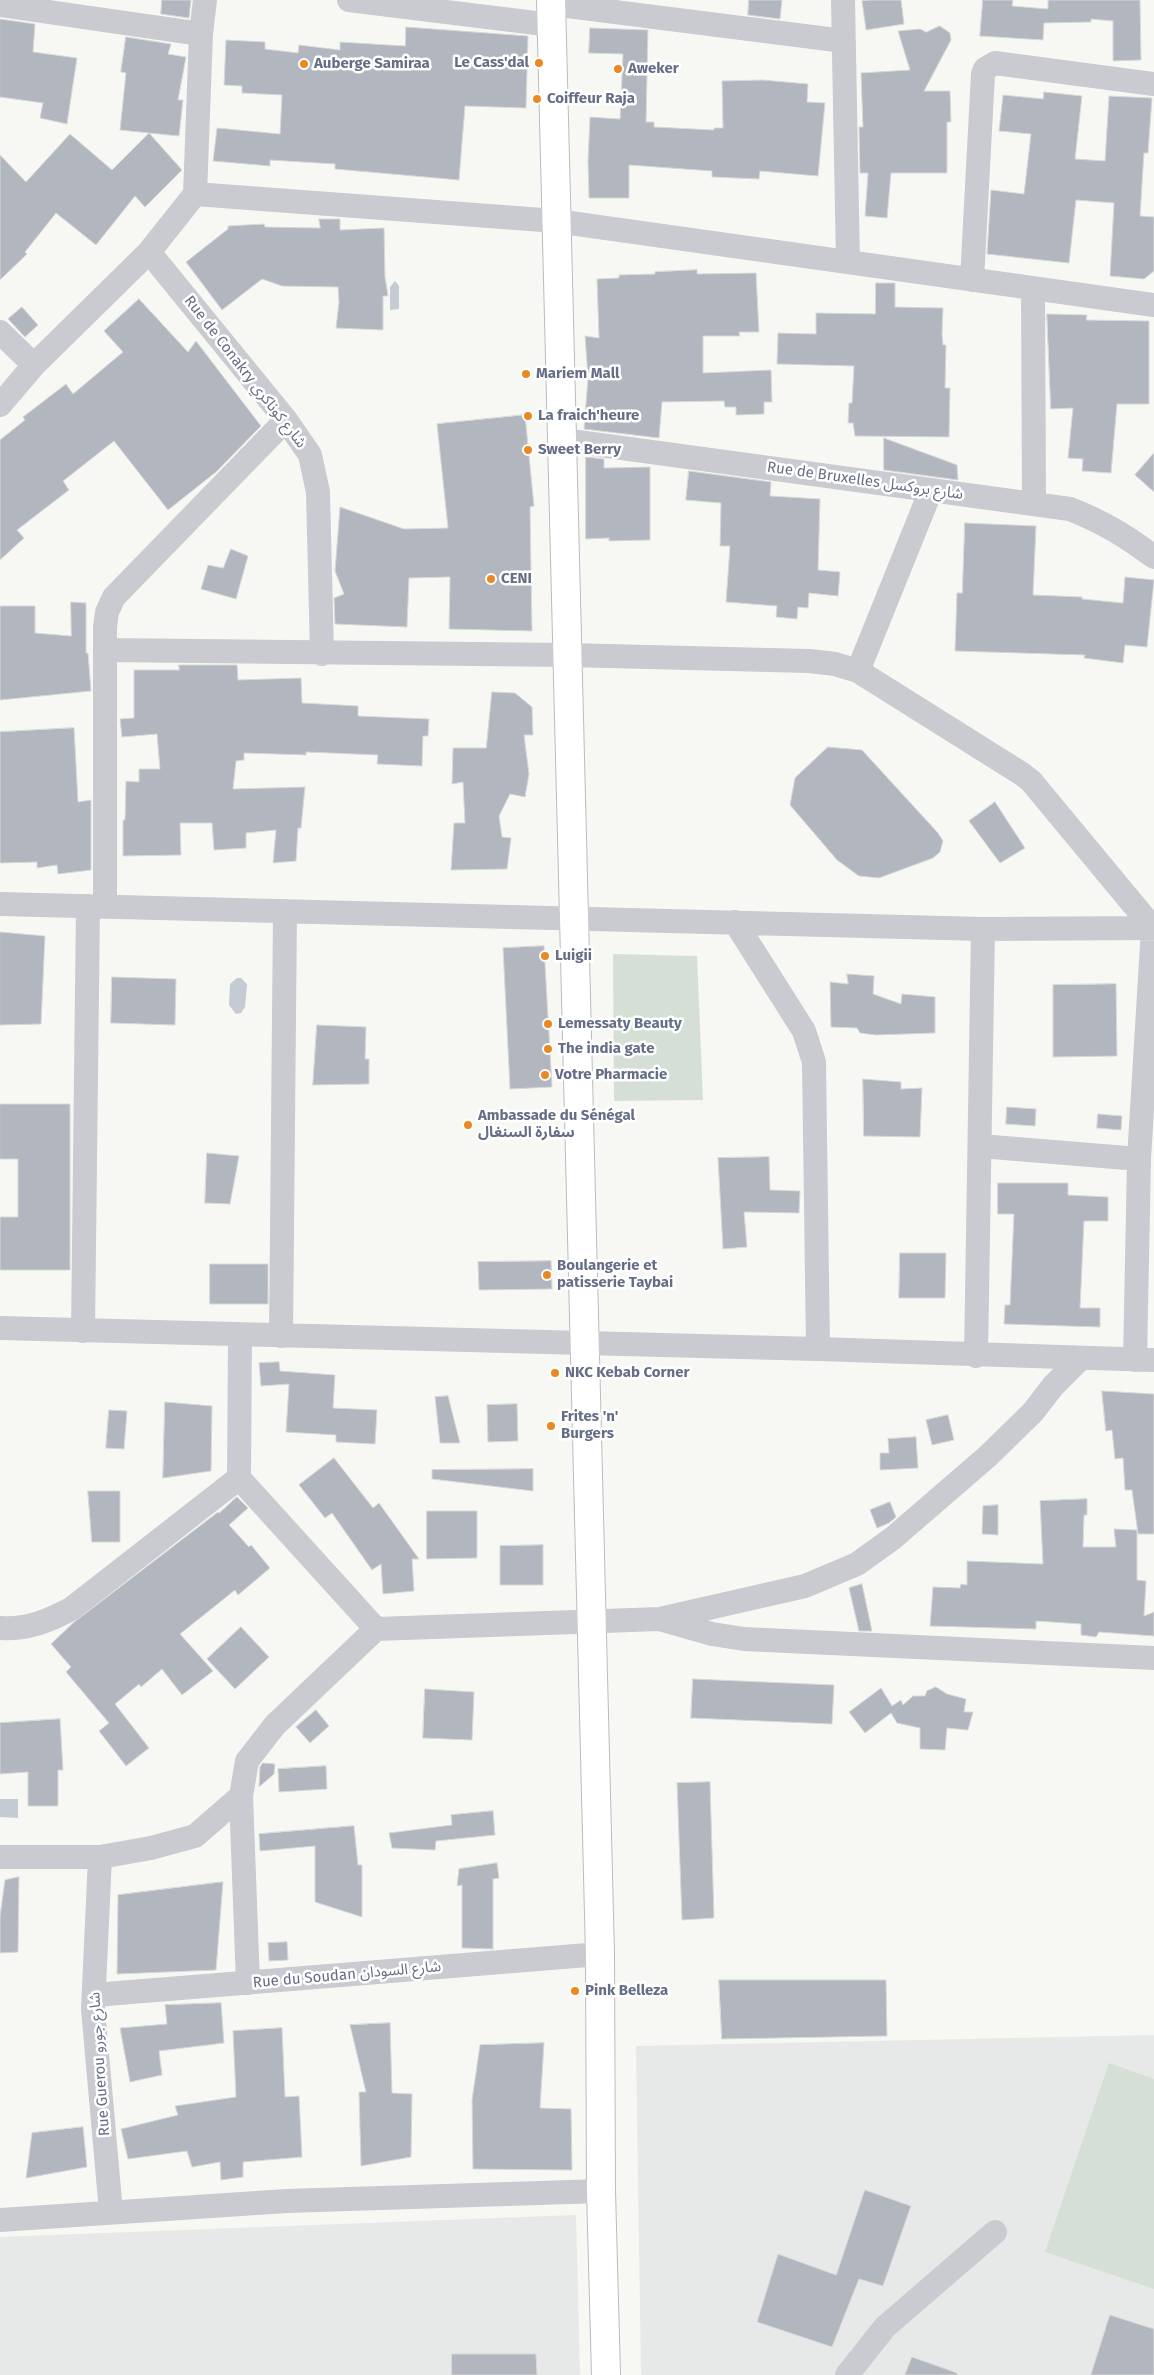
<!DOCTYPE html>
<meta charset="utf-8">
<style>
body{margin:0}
canvas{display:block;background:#f7f7f4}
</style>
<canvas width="1154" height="2375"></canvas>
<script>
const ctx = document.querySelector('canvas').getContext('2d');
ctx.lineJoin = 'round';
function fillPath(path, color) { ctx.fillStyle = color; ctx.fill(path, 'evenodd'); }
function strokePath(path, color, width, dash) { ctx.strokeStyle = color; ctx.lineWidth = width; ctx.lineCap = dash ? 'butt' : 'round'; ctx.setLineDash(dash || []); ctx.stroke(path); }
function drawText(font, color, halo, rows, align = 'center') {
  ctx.font = font + ' "Fira Sans","Noto Sans Arabic",sans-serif'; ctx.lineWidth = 5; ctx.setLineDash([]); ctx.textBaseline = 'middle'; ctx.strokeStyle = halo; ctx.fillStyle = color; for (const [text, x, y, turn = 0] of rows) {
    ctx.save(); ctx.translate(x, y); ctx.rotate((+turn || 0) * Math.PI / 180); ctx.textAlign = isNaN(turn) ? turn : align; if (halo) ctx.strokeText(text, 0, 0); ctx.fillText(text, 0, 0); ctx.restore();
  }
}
fillPath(new Path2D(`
 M1154 2035V2375H641L636 2046Z
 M576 2215 580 2375H0V2237Z`), '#e7e8e8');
fillPath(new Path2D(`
 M613 954 697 956 703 1100 614 1101Z
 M1109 2063 1154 2079V2289L1045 2252Z`), '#d6dfd5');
fillPath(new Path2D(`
 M395 281 399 286V309L390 310V287Z
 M237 978H241L247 984 245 1007 241 1013 236 1014 229 1005 230 984Z
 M0 1799H18V1818L0 1817Z`), '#c5cbd2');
const building = new Path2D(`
 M162 0H191L189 18 161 14Z
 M749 0H782L780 19 748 15Z
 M871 0H901L904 24 866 30 862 1Z
 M983 0H1013L1012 6 1048 9V0H1140L1141 60 1113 61V21L1091 19V22L1044 23 1043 40 980 36Z
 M0 19 35 24 33 52 77 58 67 124 40 118 43 103 0 97Z
 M940 26 950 33 951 40 924 91H950L951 122H947V173H891L887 218 865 216 868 173H860L859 127H863L861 73 910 70 898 31 920 29 926 32Z
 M406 27 528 36 526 108 465 106 459 180 335 169V164L270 160V166L213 161 217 128 280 134 282 95 242 93V86L224 85 226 40 265 42V49L298 53 299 45 340 50V42L405 46Z
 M590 28 648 30 646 122H654V127L714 130V128H723L722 81 763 80 808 84 807 102 825 103 818 176 760 171 759 179 712 177V171L629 165V198H589L588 161 590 117 620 119 623 54 589 53Z
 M126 37 171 44 168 54 186 57 178 100H183L179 136 149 133 182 170 145 207 135 196 96 245 56 213 25 252 27 254 0 280V155L26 182 70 134 112 170 149 133 120 130 126 73 121 72Z
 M1044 92 1082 96 1075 159 1105 161 1109 96 1152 98 1148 153H1144L1140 216 1154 217V271L1144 279 1110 276 1114 203 1076 200 1069 263 987 254 991 190 1024 194 1031 134 999 131 1003 95 1043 99Z
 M319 219H340V230L384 228 385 277 388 296H383V330L336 328 339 302 338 287 282 286 262 279 222 310 186 262 228 229V226L264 224 265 227 320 228Z
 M697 270V274L756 273 759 332H739L740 336H703V373L771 370 772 402H764V414L736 415V407H725L724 401 662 402 659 438 584 429 588 378 585 336 599 338 597 279 619 278V275L655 274V272Z
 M876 283H895V307L943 308 942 335 943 345H946L945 388H950L949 437 855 436 853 423H848L849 403H852L854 366 777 364 778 333 816 334V313L875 314Z
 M139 299 188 352 196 341 261 426 216 472 168 510 114 441 63 481 69 490 17 530 24 538 0 560V440L25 420 23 417 66 384 73 394 123 352 104 331Z
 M22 307 38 325 25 337 8 319Z
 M1047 314 1087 315 1086 320 1149 321V404H1117L1111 473 1082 471 1083 459 1068 458 1073 408 1051 409Z
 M525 415 534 506 530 507 532 631 449 629 450 577 409 578 407 627 335 624 334 598 344 594 335 571 340 507 404 529 448 528 437 424Z
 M884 438 957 465 958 480 884 470Z
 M1154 453V492L1135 475Z
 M586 457 604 459V468L650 467V540L609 541V538L586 539Z
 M689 471 771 482 770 496 820 499 818 570 840 572 838 596 809 593 808 608 798 607 797 619 776 617 777 606 726 602 730 546H720L721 503 686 500Z
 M965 523 1036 526 1033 595 1082 597V599L1123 603 1125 577 1154 580 1147 647 1125 645 1123 663 1084 658 1085 655 955 651 957 593H962Z
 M231 549 248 556 236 599 201 589 208 565 223 568Z
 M71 602 86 603V653H88L91 691 0 700V606H35V633L71 636Z
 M179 665H237L238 680 301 678 302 703 358 706V716L429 719 428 736H423L422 766 377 764 378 755 306 752V755L244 753V760L236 761 233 789 305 787 301 828H298L296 861 273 863 276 830 246 833V848L214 850 212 823H180L181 855 123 856V820H125L126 781 139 782V769H160L157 734 122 737 120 719 134 718V670H179Z
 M492 692 515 693 532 707 533 735H524L529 774 525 797 510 794 499 816 502 837 511 838 507 869 451 870 454 823H465L463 782 452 784 453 748H486Z
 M74 728 78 802 91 800V870L58 874 57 865 37 868V862L0 863V732Z
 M828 747 862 750 938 833 943 841 940 852 933 858 879 878 859 876 837 860 790 805 795 778Z
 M995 802 1025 848 1000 863 969 821Z
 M0 932 45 936 41 1024 0 1025Z
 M544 946 552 1087 510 1089 503 948Z
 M847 974 874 976 873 994 901 1004 902 994 935 997V1033L876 1035 860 1033 857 1028 831 1027 830 982 848 984Z
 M112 977 176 979 175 1025 111 1023Z
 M1116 984 1117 1056 1053 1057V985Z
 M317 1025 366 1027 365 1059H369V1084L313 1085Z
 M863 1079 901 1082V1089L922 1088 920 1137 864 1136Z
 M0 1104H70V1270H0V1217H18V1159H0Z
 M1007 1107 1036 1109 1035 1126 1006 1124Z
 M1098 1114 1122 1116 1121 1130 1097 1128Z
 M207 1153 239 1156 230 1204 205 1203Z
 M769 1157 770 1190 800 1191 799 1213 744 1212 747 1247 723 1249 718 1158Z
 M998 1183H1068V1195L1108 1197V1221H1084L1080 1308H1100V1327L1004 1324 1005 1305H1010L1014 1214H998Z
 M900 1253H946L945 1298H899Z
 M551 1261 552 1289 479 1290 478 1262Z
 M210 1264H268V1304H210Z
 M279 1362 280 1371 335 1375 333 1408 377 1410 375 1444 336 1442V1435L286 1432 289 1384 261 1386 259 1363Z
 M1102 1391 1154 1394V1534H1138L1132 1490H1125L1123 1458 1115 1459 1112 1430 1106 1431Z
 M448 1396 460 1443H440L435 1397Z
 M165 1402 212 1406 211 1471 163 1478Z
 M517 1404 518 1441 488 1442 487 1405Z
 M109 1410 127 1411 124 1449 106 1448Z
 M948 1415 954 1440 932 1445 926 1420Z
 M916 1437 918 1468 880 1470V1453H889L888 1439Z
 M334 1458 373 1508 379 1503 419 1559H412L414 1591 383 1594 381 1564 372 1570 332 1513 325 1518 299 1485Z
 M533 1469V1491L432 1479V1470Z
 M88 1491H120V1542H92Z
 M237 1497 248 1508 229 1525 249 1547 251 1545 270 1568 238 1595 235 1590 180 1634 213 1671 182 1695 162 1669 141 1687 139 1684 115 1704 149 1748 126 1766 99 1731 109 1723 66 1672 71 1667 51 1644 73 1623 218 1512 219 1513Z
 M1087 1499V1515H1084L1083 1547H1116L1114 1529 1137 1530V1580L1146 1581 1144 1616 1154 1612V1636L1099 1632 1096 1637 1081 1635V1624L1036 1621V1629L930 1626 933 1587 960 1588 961 1584 967 1585V1561L1043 1564 1040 1501Z
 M890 1502 896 1517 889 1523 877 1528 870 1510Z
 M998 1505V1535L982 1534 983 1506Z
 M427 1511H477V1558L427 1559Z
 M543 1545V1585H500V1546Z
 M862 1584 872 1631H859L849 1588Z
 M241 1627 269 1657 235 1689 207 1659Z
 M693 1679 834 1685 832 1724 691 1718Z
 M936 1687 947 1694 966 1699 964 1712H973L968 1730 947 1728 945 1750 920 1749V1728L897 1723 891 1713 865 1733 849 1712 881 1688 892 1706 901 1700 903 1705 913 1696H925L927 1691Z
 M425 1689 474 1692 472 1740 423 1738Z
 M316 1710 329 1726 310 1743 296 1727Z
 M60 1719 63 1770H58V1806H28V1772L0 1774V1723Z
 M263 1763 275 1764 274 1774 259 1787 260 1767Z
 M326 1766 327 1789 279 1792 278 1769Z
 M710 1782 714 1918 682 1920 677 1783Z
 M493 1811 495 1835 436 1841 435 1850 392 1848 389 1833 452 1825 451 1815Z
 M354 1826 358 1865H362V1917L315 1902V1846L260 1851 259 1834Z
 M497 1863 499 1878 493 1879V1949L462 1948V1885L457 1886 459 1869Z
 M19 1877 18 1952 0 1953V1916L5 1880Z
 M223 1882 216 1970 117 1974 118 1895Z
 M287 1942 288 1960 269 1961 268 1943Z
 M719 1980H886L887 2036 722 2039Z
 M221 2003 224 2043 159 2051 162 2075 130 2082 120 2028 167 2024 165 2005Z
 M390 2023 392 2093 412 2094 411 2157 361 2166 359 2092H366L350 2025Z
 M282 2028 285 2097 299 2096 302 2157 243 2162V2177L221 2180 220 2162 192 2167 187 2151 128 2159 121 2129 178 2115 175 2106 236 2097 233 2031Z
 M544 2043 540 2108 571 2109 572 2170 473 2169 472 2100 480 2045Z
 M83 2127 87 2167 26 2178 32 2133Z
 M865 2190 911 2206 883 2286 859 2279 832 2347 757 2322 778 2254 836 2275Z
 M1110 2315 1154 2329V2375H1091Z
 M452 2354H536L537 2375H452Z
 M912 2357 957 2373V2375H905Z`);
fillPath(building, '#b2b6bf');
strokePath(building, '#d8d9d7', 1);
const major = new Path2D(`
 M551 0 600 1954 601 2191 606 2375`);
strokePath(major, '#babcc1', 30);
strokePath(new Path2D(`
 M349 0 552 25
 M843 0 848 262
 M552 4 844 41
 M0 5 201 34
 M195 194 556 221 1154 305
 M149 252 286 420 310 455 318 492 322 654
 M972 280 983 74 985 69 995 63 1154 84
 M1033 288 1034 504
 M0 332 34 365
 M0 405 34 365 149 252 195 194 201 34 205 0
 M563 440 1070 509C1103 522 1126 536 1154 557
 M106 650 568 655 809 661 835 664 858 671 1022 774 1031 781 1153 928 1139 1159 1135 1360
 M858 671 931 490
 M0 904 983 929 1154 928
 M105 906V627L107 612 114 597 286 420
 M735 922 804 1031 814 1062 818 1349
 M980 1146 1139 1159
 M0 1328 818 1349 1154 1360
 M83 1331 88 906
 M240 1335 239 1478 376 1629
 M281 1336 285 911
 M976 1356 983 929
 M663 1620 712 1634 744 1639 1154 1658
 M0 1628C27 1630 48 1621 71 1609L239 1478
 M0 1857H100L151 1848 195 1836 241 1796
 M100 1857 93 2009 111 2212
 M248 1983 241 1796 247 1761 275 1725 376 1629 660 1619 805 1586 857 1564 893 1538 988 1456 1033 1412 1053 1386 1080 1359
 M94 1995 600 1954
 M0 2220 287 2201 601 2191
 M847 2375 885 2327 995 2232`), '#cacbd0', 24);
strokePath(major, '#fff', 28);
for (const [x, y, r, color] of [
 [539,63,5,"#e88924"],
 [304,64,5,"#e88924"],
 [618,69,5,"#e88924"],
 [537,99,5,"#e88924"],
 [526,374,5,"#e88924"],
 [528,416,5,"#e88924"],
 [528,450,5,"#e88924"],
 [491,579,5,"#e88924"],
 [545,956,5,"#e88924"],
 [548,1024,5,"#e88924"],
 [548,1049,5,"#e88924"],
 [545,1075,5,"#e88924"],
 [468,1125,5,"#e88924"],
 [547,1275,5,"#e88924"],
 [555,1373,5,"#e88924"],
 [551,1426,5,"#e88924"],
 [575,1991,5,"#e88924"]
]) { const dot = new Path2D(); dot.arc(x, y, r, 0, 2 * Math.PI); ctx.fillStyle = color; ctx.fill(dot); strokePath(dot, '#fff', 2); }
drawText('bold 15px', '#656e86', '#fff', [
 ["Le Cass'dal",529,63,"right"],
 ["Auberge Samiraa",314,64],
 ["Aweker",628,69],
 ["Coiffeur Raja",547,99],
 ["Mariem Mall",536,374],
 ["La fraich'heure",538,416],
 ["Sweet Berry",538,450],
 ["CENI",501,579],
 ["Luigii",555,956],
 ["Lemessaty Beauty",558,1024],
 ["The india gate",558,1049],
 ["Votre Pharmacie",555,1075],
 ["Ambassade du Sénégal",478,1116],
 ["سفارة السنغال",478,1133],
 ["Boulangerie et",557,1266],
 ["patisserie Taybai",557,1283],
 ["NKC Kebab Corner",565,1373],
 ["Frites 'n'",561,1417],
 ["Burgers",561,1434],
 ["Pink Belleza",585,1991]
], 'left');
drawText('15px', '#656e86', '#fff', [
 ["Rue de Conakry شارع كوناكري",245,372,52],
 ["Rue de Bruxelles شارع بروكسل",865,481,8],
 ["Rue du Soudan شارع السودان",347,1975,-5],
 ["Rue Guerou شارع جورو",100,2064,-94]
]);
</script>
